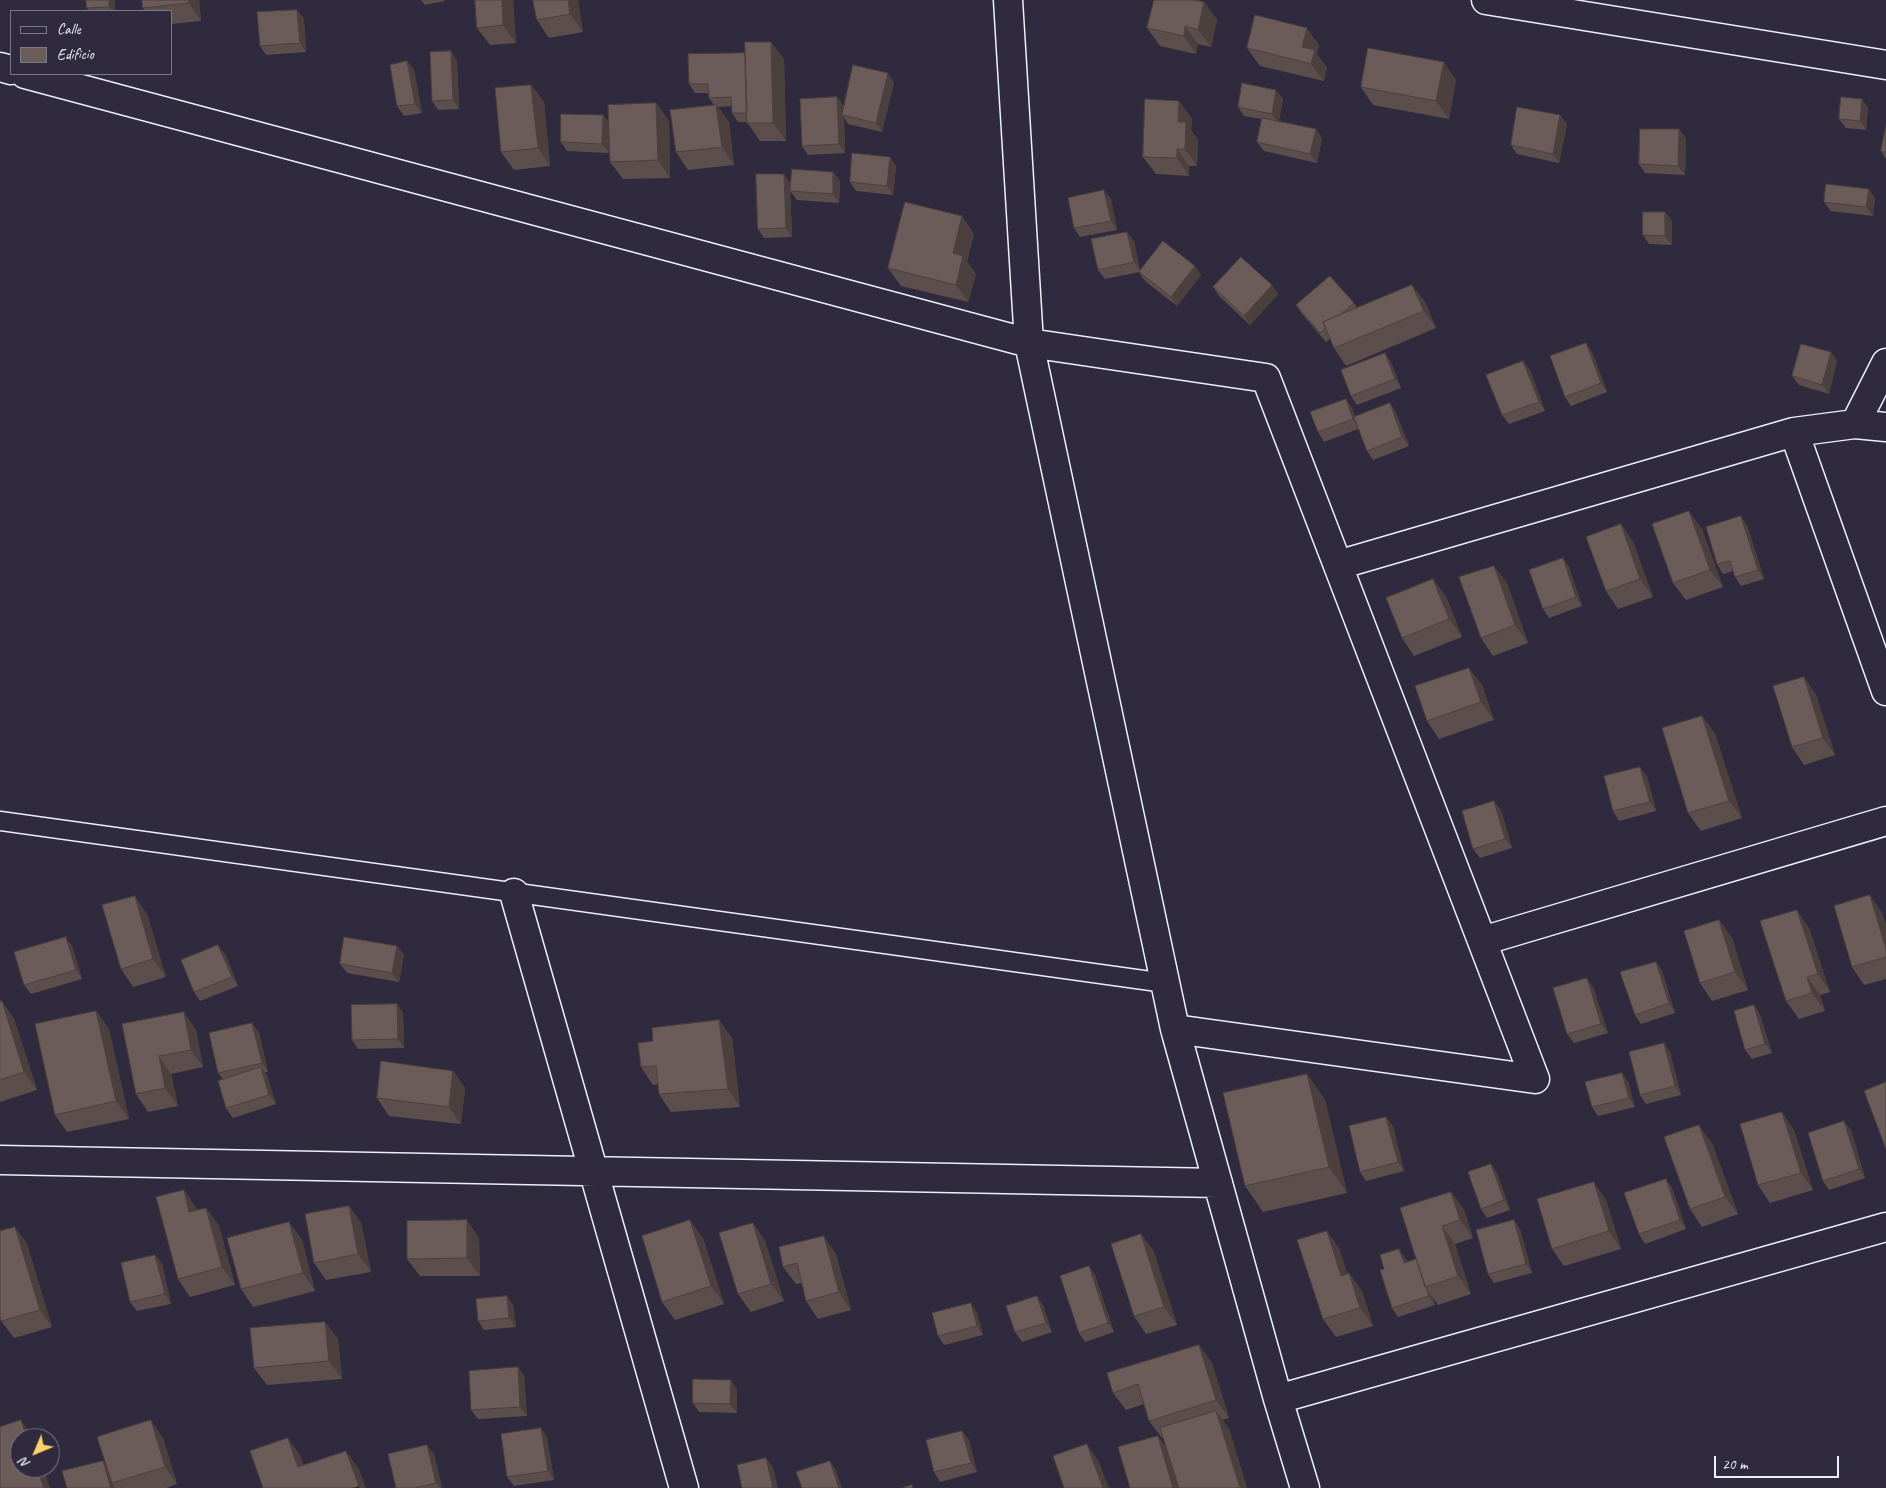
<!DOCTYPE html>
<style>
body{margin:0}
#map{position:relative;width:1886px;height:1488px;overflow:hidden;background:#2f2a3d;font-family:Caveat,sans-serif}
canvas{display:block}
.legend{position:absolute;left:10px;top:10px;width:162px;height:65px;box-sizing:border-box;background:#2f2a3d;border:1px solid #797a88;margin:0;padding:6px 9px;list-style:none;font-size:15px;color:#e8f1f8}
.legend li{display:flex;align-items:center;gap:10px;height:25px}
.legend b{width:25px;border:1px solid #797a88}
.north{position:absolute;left:10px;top:1428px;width:50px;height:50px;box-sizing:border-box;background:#2f2a3d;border:1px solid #797a88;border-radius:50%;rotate:225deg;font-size:14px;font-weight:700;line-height:20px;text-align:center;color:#e8f1f8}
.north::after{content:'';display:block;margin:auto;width:18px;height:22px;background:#ffd166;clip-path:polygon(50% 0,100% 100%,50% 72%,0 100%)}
.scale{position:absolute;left:1714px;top:1456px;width:125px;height:22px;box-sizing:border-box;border:2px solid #e8f1f8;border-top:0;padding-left:6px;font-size:15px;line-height:18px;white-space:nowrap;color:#e8f1f8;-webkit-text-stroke:4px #2f2a3d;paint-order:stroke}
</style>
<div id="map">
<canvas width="1886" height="1488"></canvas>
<ul class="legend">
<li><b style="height:6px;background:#2f2a3d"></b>Calle</li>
<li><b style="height:14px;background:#6b5b59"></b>Edificio</li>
</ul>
<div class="north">N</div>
<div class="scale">20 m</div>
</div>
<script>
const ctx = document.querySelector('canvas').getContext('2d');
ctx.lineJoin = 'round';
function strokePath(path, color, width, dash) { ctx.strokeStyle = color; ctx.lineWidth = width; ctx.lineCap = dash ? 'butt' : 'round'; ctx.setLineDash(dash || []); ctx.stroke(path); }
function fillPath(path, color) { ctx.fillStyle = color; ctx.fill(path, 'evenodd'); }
const service = new Path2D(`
 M0 821 1165 983`);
const minor = new Path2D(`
 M1008 0 1029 343 1175 1029 1278 1399 1305 1488
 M1486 0 1886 65
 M0 67 11 70
 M25 74 1029 343 1266 378 1535 1079 1175 1029
 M1855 424 1886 363
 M1794 432 1886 691
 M1338 565 1794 432 1855 424 1886 427
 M514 893 684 1488
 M1482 941 1886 821
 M0 1160 1218 1183
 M1278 1399 1886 1227`);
strokePath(service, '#e8f1f8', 21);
strokePath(minor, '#e8f1f8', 31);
strokePath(service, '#2f2a3d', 18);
strokePath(minor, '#2f2a3d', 28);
fillPath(new Path2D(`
 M86 0H115V11H89L87 8Z
 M142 0H199L201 21 171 24V11H145L143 8Z
 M421 0H444L445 1 425 5Z
 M513 0 516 43 490 45 477 28Z
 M578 0 583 32 549 38 537 20Z
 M1201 2H1204L1217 20 1211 47 1198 44 1196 54 1160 46 1147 28Z
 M297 10 304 19 306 52 266 55 260 46Z
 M771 42 784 59 786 141H760L747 122H738L732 113V106L718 107 729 122 734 165 688 170 676 152 714 105 709 98V93H695L689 84 745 53Z
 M1319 45 1317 54 1327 68 1324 81 1260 66 1247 48Z
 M407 61 414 70 422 113 404 116 397 106Z
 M457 61 459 109 438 110 432 101Z
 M1456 80 1449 119 1373 105 1361 87Z
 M894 82 882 132 848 124 844 117 845 153 808 155 802 146 837 97 843 106V109Z
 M531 85 544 102 550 166 514 170 501 152Z
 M1276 90 1283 99 1279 121 1316 129 1322 138 1317 163 1264 151 1257 142 1262 119 1244 116 1238 107Z
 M1862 99 1868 108 1866 130 1846 128 1839 119Z
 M1179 101 1192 119 1191 130 1198 140 1197 166H1189V176L1156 174 1143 157Z
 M656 103 669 121 670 178 623 179 610 162 609 136V153L567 151 561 142 603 115 609 123Z
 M1567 124 1559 163 1517 154 1511 145Z
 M1886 125V159L1881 151Z
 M1679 129 1686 139 1685 175 1645 173 1639 164Z
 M890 157 896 166 893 195 856 191 850 182Z
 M833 172 840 181 839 203 797 200 790 191 792 237 764 238 758 229 784 174 790 183V190Z
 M1875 198 1873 216 1831 211 1824 202Z
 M1111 199 1117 230 1080 237 1074 228Z
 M1665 212 1672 221V245L1649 244 1643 235Z
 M962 216 974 234 967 262 976 274 968 302 901 286 888 268Z
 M1134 241 1140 271 1195 266 1201 275 1177 306 1145 281 1139 272H1140L1105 279 1098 270Z
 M1272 285 1278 294 1250 325 1219 296 1213 287Z
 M1412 285 1425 302 1436 328 1346 366 1334 348 1330 339 1326 342 1302 314 1296 305 1354 303 1357 308Z
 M1586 343 1592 352 1607 392 1571 406 1565 397Z
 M1831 352 1837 361 1829 394 1799 385 1792 376Z
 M1391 362 1401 388 1357 405 1351 396Z
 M1530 370 1545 411 1509 424 1502 415Z
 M1346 399 1352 408 1355 417 1390 403 1396 413 1409 446 1373 460 1367 451 1358 429 1324 442 1318 432Z
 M1621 524 1633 542 1653 597 1618 609 1606 591Z
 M1747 525 1764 579 1741 586 1735 577 1733 571 1723 574 1717 564Z
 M1702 529 1723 587 1686 600 1673 583Z
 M1563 558 1569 567 1582 606 1549 618 1543 609Z
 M1507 583 1528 643 1493 656 1481 638Z
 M1446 596 1462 637 1414 656 1402 638Z
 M1804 677 1816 695 1835 755 1804 765 1792 747Z
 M1482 685 1494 720 1439 739 1427 721Z
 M1702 716 1715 734 1742 818 1701 831 1688 813Z
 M1647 776 1656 811 1619 821 1613 811Z
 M1501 810 1512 848 1480 858 1473 849Z
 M1882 913 1886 925V979L1864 985 1852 967Z
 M147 914 166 977 133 987 121 969Z
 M1719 920 1732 938 1748 990 1712 1001 1700 983Z
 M1809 928 1830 992 1820 995 1825 1011 1799 1019 1786 1001Z
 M72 946 82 979 31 994 24 985Z
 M397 946 404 955 399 982 347 973 340 964Z
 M225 954 238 986 200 1001 194 992Z
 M1656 962 1662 971 1675 1013 1641 1024 1635 1015Z
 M1593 987 1608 1033 1574 1043 1567 1034Z
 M0 1001H2L14 1019 37 1090 0 1102Z
 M397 1004 403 1013 404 1048 358 1049 352 1040Z
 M1754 1005 1760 1015 1772 1053 1752 1059 1745 1050Z
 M96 1011 109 1029 129 1119 67 1132 55 1115Z
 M719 1020 732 1038 740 1107 671 1112 659 1094 658 1084 653 1085 641 1067 653 1041Z
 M122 1024 196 1030 203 1067 171 1074 178 1106 148 1112 136 1094Z
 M259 1032 268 1072H265L267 1076 276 1104 233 1118 226 1108 223 1079 218 1073Z
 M1670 1052 1681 1095 1646 1104 1640 1095Z
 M453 1071 465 1088 461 1124 389 1116 377 1098Z
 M1622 1073 1628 1082 1635 1107 1598 1116 1592 1107Z
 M1307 1074 1325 1100 1347 1193 1263 1212 1245 1186Z
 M1386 1117 1393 1126 1404 1171 1366 1181 1360 1172Z
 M1794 1130 1813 1190 1770 1203 1758 1185Z
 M1851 1130 1865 1178 1829 1190 1823 1181Z
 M1712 1143 1738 1214 1702 1227 1690 1209Z
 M1491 1164 1497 1173 1510 1210 1487 1218 1481 1209Z
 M1666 1179 1672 1188 1686 1229 1645 1244 1639 1234Z
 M184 1190 196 1208 197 1210 206 1208 219 1226 235 1285 190 1297 178 1279Z
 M1451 1192 1464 1210 1473 1238 1455 1244 1471 1294 1438 1305 1433 1298 1435 1305 1398 1317 1392 1308 1384 1269 1405 1258 1407 1262 1416 1259Z
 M1606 1200 1621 1249 1564 1266 1552 1249Z
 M349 1206 361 1223 371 1272 326 1280 314 1263Z
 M467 1220 479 1238 480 1276H420L407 1259Z
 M1514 1220 1520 1229 1532 1273 1494 1283 1488 1274Z
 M289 1222 302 1240 315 1291 253 1307 241 1289Z
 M753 1223 765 1241 784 1301 751 1312 738 1294Z
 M15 1227 27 1244 52 1327 14 1338 1 1321Z
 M1141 1234 1154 1252 1177 1325 1146 1334 1134 1316Z
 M703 1238 724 1304 675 1320 662 1302Z
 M1339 1248 1347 1274 1349 1273 1362 1291 1373 1326 1336 1337 1323 1319Z
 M836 1254 851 1310 818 1319 806 1301 802 1283 796 1284 783 1267Z
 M155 1255 162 1264 171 1304 137 1311 130 1302Z
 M1089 1266 1095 1275 1114 1332 1085 1342 1079 1333Z
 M507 1296 513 1305 516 1327 484 1330 478 1321Z
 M1043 1305 1052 1332 1022 1342 1015 1332Z
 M977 1313 983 1335 944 1345 938 1336Z
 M325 1322 338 1339 342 1379 267 1385 254 1368Z
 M1199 1345 1212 1363 1229 1418 1222 1420 1229 1429 1247 1488H1130L1158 1436 1167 1449 1164 1438H1162L1149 1421 1144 1404 1126 1410 1113 1393Z
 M518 1367 524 1376 527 1416 478 1419 471 1410Z
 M737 1389V1413L699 1412 693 1403Z
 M541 1428 547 1437 554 1480 514 1486 507 1477Z
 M962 1431 969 1440 977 1472 940 1482 934 1472Z
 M163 1438 177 1484 166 1488H115L114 1486 115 1488H67L103 1461 105 1464Z
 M434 1454 442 1488H396Z`), '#5c4e4d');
fillPath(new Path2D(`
 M109 0H115V11H113L109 7Z
 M188 0H199L201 21 189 3Z
 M502 0H513L516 43 503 25Z
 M568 0H578L583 32 570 14Z
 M1191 0H1200L1204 5V2L1217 20 1211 47 1198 30Z
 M297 10 304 19 306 52 300 43Z
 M1185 26 1198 44 1196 54 1184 36Z
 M1307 28 1319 45 1317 54 1327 68 1324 81 1311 64 1302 47Z
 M771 42 784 59 786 141 773 123Z
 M451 51 457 61 459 109 453 100Z
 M407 61 414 70 422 113 415 104Z
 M1444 62 1456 80 1449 119 1436 101Z
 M888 73 894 82 882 132 876 123Z
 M531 85 544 102 550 166 538 148Z
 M1276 90 1283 99 1278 123 1272 114Z
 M837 97 843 106 844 115H842L844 117 845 153 839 144Z
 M1862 99 1868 108 1866 130 1860 121Z
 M1179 101 1192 119 1191 130 1198 140 1197 166 1185 149 1178 122Z
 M656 103 669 121 670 178 658 160Z
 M716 105 729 122 734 165 722 147Z
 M603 115 610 124 609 153 602 144Z
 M1560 115 1567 124 1559 163 1553 154Z
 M1316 129 1322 138 1317 163 1310 154Z
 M1679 129 1686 139 1685 175 1678 166Z
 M1177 149 1189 166V176L1177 158Z
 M890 157 896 166 893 195 887 186Z
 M833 172 840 181 839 203 833 194Z
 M784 174 790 183 792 237 786 228Z
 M1869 189 1875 198 1873 216 1866 207Z
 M1104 190 1111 199 1117 230 1111 221Z
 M1665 212 1672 221V245L1665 236Z
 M962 216 974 234 967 262 976 274 968 302 956 285 953 253Z
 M1127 232 1134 241 1140 271 1134 262Z
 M1195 266 1201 275 1177 306 1171 297Z
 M1272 285 1278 294 1250 325 1244 316Z
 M1412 285 1425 302 1436 328 1424 311Z
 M1586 343 1592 352 1607 392 1601 383Z
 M1831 352 1837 361 1829 394 1822 385Z
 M1385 353 1391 362 1401 388 1395 379Z
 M1523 361 1530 370 1545 411 1539 402Z
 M1346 399 1352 408 1359 428 1353 419Z
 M1390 403 1396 413 1409 446 1402 437Z
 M1689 511 1702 529 1723 587 1710 570Z
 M1741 516 1747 525 1764 579 1758 570Z
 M1621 524 1633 542 1653 597 1640 579Z
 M1563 558 1569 567 1582 606 1576 597Z
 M1494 566 1507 583 1528 643 1515 625Z
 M1433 579 1446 596 1462 637 1449 619Z
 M1469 668 1482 685 1494 720 1481 702Z
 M1804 677 1816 695 1835 755 1823 738Z
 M1702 716 1715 734 1742 818 1729 801Z
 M1640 767 1647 776 1656 811 1650 802Z
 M1494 801 1501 810 1512 848 1505 839Z
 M1870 895 1882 913 1886 925V949Z
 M135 896 147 914 166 977 153 959Z
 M1797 910 1809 928 1830 992 1818 974Z
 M1719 920 1732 938 1748 990 1735 972Z
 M66 937 72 946 82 979 76 970Z
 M218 945 225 954 238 986 232 977Z
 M397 946 404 955 399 982 392 973Z
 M1656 962 1662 971 1675 1013 1669 1003Z
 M1807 977 1820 995 1825 1011 1812 993Z
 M1587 978 1593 987 1608 1033 1601 1024Z
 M2 1001 14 1019 37 1090 24 1072Z
 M397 1004 403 1013 404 1048 398 1039Z
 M1754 1005 1760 1015 1772 1053 1765 1044Z
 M96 1011 109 1029 129 1119 116 1101Z
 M184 1012 196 1030 203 1067 191 1050Z
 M719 1020 732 1038 740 1107 728 1089Z
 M252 1023 259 1032 268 1072 262 1063Z
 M1664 1043 1670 1052 1681 1095 1675 1086Z
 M159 1056 171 1074 178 1106 165 1088Z
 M261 1067 267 1076 276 1104 269 1095Z
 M453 1071 465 1088 461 1124 449 1107Z
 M1622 1073 1628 1082 1635 1107 1629 1098Z
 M1307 1074 1325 1100 1347 1193 1329 1167Z
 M1782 1112 1794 1130 1813 1190 1801 1173Z
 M1386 1117 1393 1126 1404 1171 1398 1162Z
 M1844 1121 1851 1130 1865 1178 1859 1169Z
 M1699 1125 1712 1143 1738 1214 1725 1197Z
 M1491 1164 1497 1173 1510 1210 1504 1200Z
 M1666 1179 1672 1188 1686 1229 1680 1220Z
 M1594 1182 1606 1200 1621 1249 1609 1231Z
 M184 1190 196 1208 201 1230 189 1212Z
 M1451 1192 1464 1210 1473 1238 1460 1220Z
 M349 1206 361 1223 371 1272 358 1254Z
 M206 1208 219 1226 235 1285 222 1267Z
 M467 1220 479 1238 480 1276 467 1258Z
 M690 1220 703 1238 724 1304 711 1286Z
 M1514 1220 1520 1229 1532 1273 1526 1264Z
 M289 1222 302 1240 315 1291 303 1273Z
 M753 1223 765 1241 784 1301 771 1284Z
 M1442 1226 1455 1244 1471 1294 1458 1276Z
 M15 1227 27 1244 52 1327 40 1310Z
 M1327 1231 1339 1248 1354 1294 1341 1276Z
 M1141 1234 1154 1252 1177 1325 1164 1307Z
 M824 1236 836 1254 851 1310 839 1292Z
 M1399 1249 1405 1258 1410 1272 1404 1263Z
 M155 1255 162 1264 171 1304 165 1294Z
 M1089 1266 1095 1275 1114 1332 1108 1323Z
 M1349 1273 1362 1291 1373 1326 1360 1308Z
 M1426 1289 1433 1298 1435 1305 1429 1296Z
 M507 1296 513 1305 516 1327 509 1318Z
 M1037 1296 1043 1305 1052 1332 1046 1323Z
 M971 1303 977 1313 983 1335 977 1326Z
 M325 1322 338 1339 342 1379 329 1361Z
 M1199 1345 1212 1363 1229 1418 1216 1400Z
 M518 1367 524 1376 527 1416 520 1407Z
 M731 1380 737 1389V1413L730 1404Z
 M1216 1411 1229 1429 1247 1488H1240Z
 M21 1420 33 1438H27Z
 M151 1420 163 1438 177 1484 165 1467Z
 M541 1428 547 1437 554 1480 548 1471Z
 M962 1431 969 1440 977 1472 971 1463Z
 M1158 1436 1171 1454 1180 1488H1173Z
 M288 1438 300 1455 311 1485 298 1467Z
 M1087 1444 1099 1462 1109 1488H1103Z
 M427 1445 434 1454 442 1488H440L436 1483Z
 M346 1451 359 1469 366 1488H360L359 1486Z
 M766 1458 773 1467 778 1488H773Z
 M103 1461 110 1470 112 1483 115 1488H111Z
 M830 1461 836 1470 842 1488H839Z
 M37 1468H43L50 1488H44Z`), '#4b403e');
const building = new Path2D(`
 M86 0H109V7L87 8Z
 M142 0H188L189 3 143 8Z
 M475 0H502L503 25 477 28Z
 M533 0H568L570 14 537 20Z
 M1154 0H1193L1204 2 1198 30 1185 26 1184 36 1147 28Z
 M297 10 300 43 260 46 257 12Z
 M1255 15 1307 28 1302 47 1315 50 1311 64 1247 48Z
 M745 42H771L773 123H747Z
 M1368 48 1444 62 1436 101 1361 87Z
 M451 51 453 100 432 101 430 52Z
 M745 53 747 113H732L731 97 709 98 708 84H689L688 54Z
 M407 61 415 104 397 106 390 65Z
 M853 65 888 73 876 123 842 115Z
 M1242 83 1276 90 1272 114 1238 107Z
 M531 85 538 148 501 152 495 88Z
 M837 97 839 144 802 146 800 99Z
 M1841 97 1862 99 1860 121 1839 119Z
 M1145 99 1179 101 1178 122H1186L1185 149H1177V158L1143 157Z
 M656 103 658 160 610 162 608 105Z
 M716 105 722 147 676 152 670 110Z
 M1517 107 1560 115 1553 154 1511 145Z
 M561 114 603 115 602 144 561 142Z
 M1262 118 1316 129 1310 154 1257 142Z
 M1886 125V153L1881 151Z
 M1640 129H1679L1678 166 1639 164Z
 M852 153 890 157 887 186 850 182Z
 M792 169 833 172V194L790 191Z
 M756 174H784L786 228 758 229Z
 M1826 184 1869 189 1866 207 1824 202Z
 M1104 190 1111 221 1074 228 1068 198Z
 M905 202 962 216 953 253 963 256 956 285 888 268Z
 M1643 212H1665V236L1643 235Z
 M1127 232 1134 262 1098 270 1091 239Z
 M1163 241 1195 266 1171 297 1139 272Z
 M1241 257 1272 285 1244 316 1213 287Z
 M1330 276 1354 303 1341 314 1323 322 1325 328 1320 333 1296 305Z
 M1412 285 1424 311 1334 348 1323 322Z
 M1586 343 1601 383 1565 397 1550 356Z
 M1801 344 1831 352 1822 385 1792 376Z
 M1385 353 1395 379 1351 396 1341 370Z
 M1523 361 1539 402 1502 415 1486 375Z
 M1346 399 1353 419 1318 432 1310 412Z
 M1390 403 1402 437 1367 451 1354 417Z
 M1689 511 1710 570 1673 583 1652 524Z
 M1741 516 1758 570 1735 577 1730 561 1717 564 1706 527Z
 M1621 524 1640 579 1606 591 1586 537Z
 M1563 558 1576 597 1543 609 1529 570Z
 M1494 566 1515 625 1481 638 1459 577Z
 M1433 579 1449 619 1402 638 1386 598Z
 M1469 668 1481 702 1427 721 1415 686Z
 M1804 677 1823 738 1792 747 1773 686Z
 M1702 716 1729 801 1688 813 1662 728Z
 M1640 767 1650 802 1613 811 1604 776Z
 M1494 801 1505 839 1473 849 1462 811Z
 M1870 895 1886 949V957L1852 967 1834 906Z
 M135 896 153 959 121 969 102 905Z
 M1797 910 1818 974 1807 977 1812 993 1786 1001 1760 921Z
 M1719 920 1735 972 1700 983 1684 931Z
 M66 937 76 970 24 985 14 952Z
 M344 937 397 946 392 973 340 964Z
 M218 945 232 977 194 992 181 960Z
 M1656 962 1669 1003 1635 1015 1620 972Z
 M1587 978 1601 1024 1567 1034 1553 988Z
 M0 1001H2L24 1072 0 1080Z
 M397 1004 398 1039 352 1040 351 1005Z
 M1754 1005 1765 1044 1745 1050 1734 1011Z
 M96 1011 116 1101 55 1115 35 1024Z
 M184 1012 191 1050 159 1056 165 1088 136 1094 122 1024Z
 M719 1020 728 1089 659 1094 656 1066 641 1067 638 1043 653 1041 652 1028Z
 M252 1023 262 1063 218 1073 209 1033Z
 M1664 1043 1675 1086 1640 1095 1629 1052Z
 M381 1061 453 1071 449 1107 377 1098Z
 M261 1067 269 1095 226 1108 218 1081Z
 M1622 1073 1629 1098 1592 1107 1585 1082Z
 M1307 1074 1329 1167 1245 1186 1223 1093Z
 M1886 1082V1149L1864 1091Z
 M1782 1112 1801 1173 1758 1185 1740 1124Z
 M1386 1117 1398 1162 1360 1172 1349 1126Z
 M1844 1121 1859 1169 1823 1181 1808 1133Z
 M1699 1125 1725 1197 1690 1209 1664 1137Z
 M1491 1164 1504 1200 1481 1209 1468 1172Z
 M1666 1179 1680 1220 1639 1234 1624 1193Z
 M1594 1182 1609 1231 1552 1249 1537 1199Z
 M184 1190 189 1212 206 1208 222 1267 178 1279 156 1197Z
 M1451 1192 1460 1220 1442 1226 1458 1276 1425 1287 1400 1208Z
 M349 1206 358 1254 314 1263 305 1214Z
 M467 1220V1258L407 1259V1221Z
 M690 1220 711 1286 662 1302 642 1236Z
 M1514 1220 1526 1264 1488 1274 1476 1230Z
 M289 1222 303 1273 241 1289 227 1238Z
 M753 1223 771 1284 738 1294 719 1233Z
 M15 1227 40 1310 1 1321 0 1317V1231Z
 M1327 1231 1341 1276 1349 1273 1360 1308 1323 1319 1297 1240Z
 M1141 1234 1164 1307 1134 1316 1111 1244Z
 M824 1236 839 1292 806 1301 797 1263 783 1267 779 1247Z
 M1399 1249 1404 1263 1416 1259 1429 1296 1392 1308 1380 1270 1384 1269 1380 1255Z
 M155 1255 165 1294 130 1302 121 1263Z
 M1089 1266 1108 1323 1079 1333 1060 1276Z
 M507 1296 509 1318 478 1321 476 1299Z
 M1037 1296 1046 1323 1015 1332 1006 1306Z
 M971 1303 977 1326 938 1336 932 1313Z
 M325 1322 329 1361 254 1368 250 1328Z
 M1199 1345 1216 1400 1149 1421 1138 1384 1113 1393 1107 1373Z
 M518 1367 520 1407 471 1410 469 1371Z
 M693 1379 731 1380 730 1404 693 1403Z
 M1216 1411 1240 1488H1179L1160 1428Z
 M21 1420 27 1438H20V1468H37L44 1488H0V1427Z
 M151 1420 165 1467 112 1483 97 1437Z
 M541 1428 548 1471 507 1477 501 1434Z
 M962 1431 971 1463 934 1472 926 1440Z
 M1158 1436 1173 1488H1130L1118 1447Z
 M288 1438 298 1467 346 1451 359 1486 352 1488H263L250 1451Z
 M1087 1444 1103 1488H1064L1053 1456Z
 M427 1445 436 1483 415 1488H396L388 1454Z
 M766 1458 773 1488H742L737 1465Z
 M103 1461 111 1488H67L62 1471Z
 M830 1461 839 1488H802L796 1472Z
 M912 1485 913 1488H902Z`);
fillPath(building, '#6b5b59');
strokePath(building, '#4b403e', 1);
</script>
